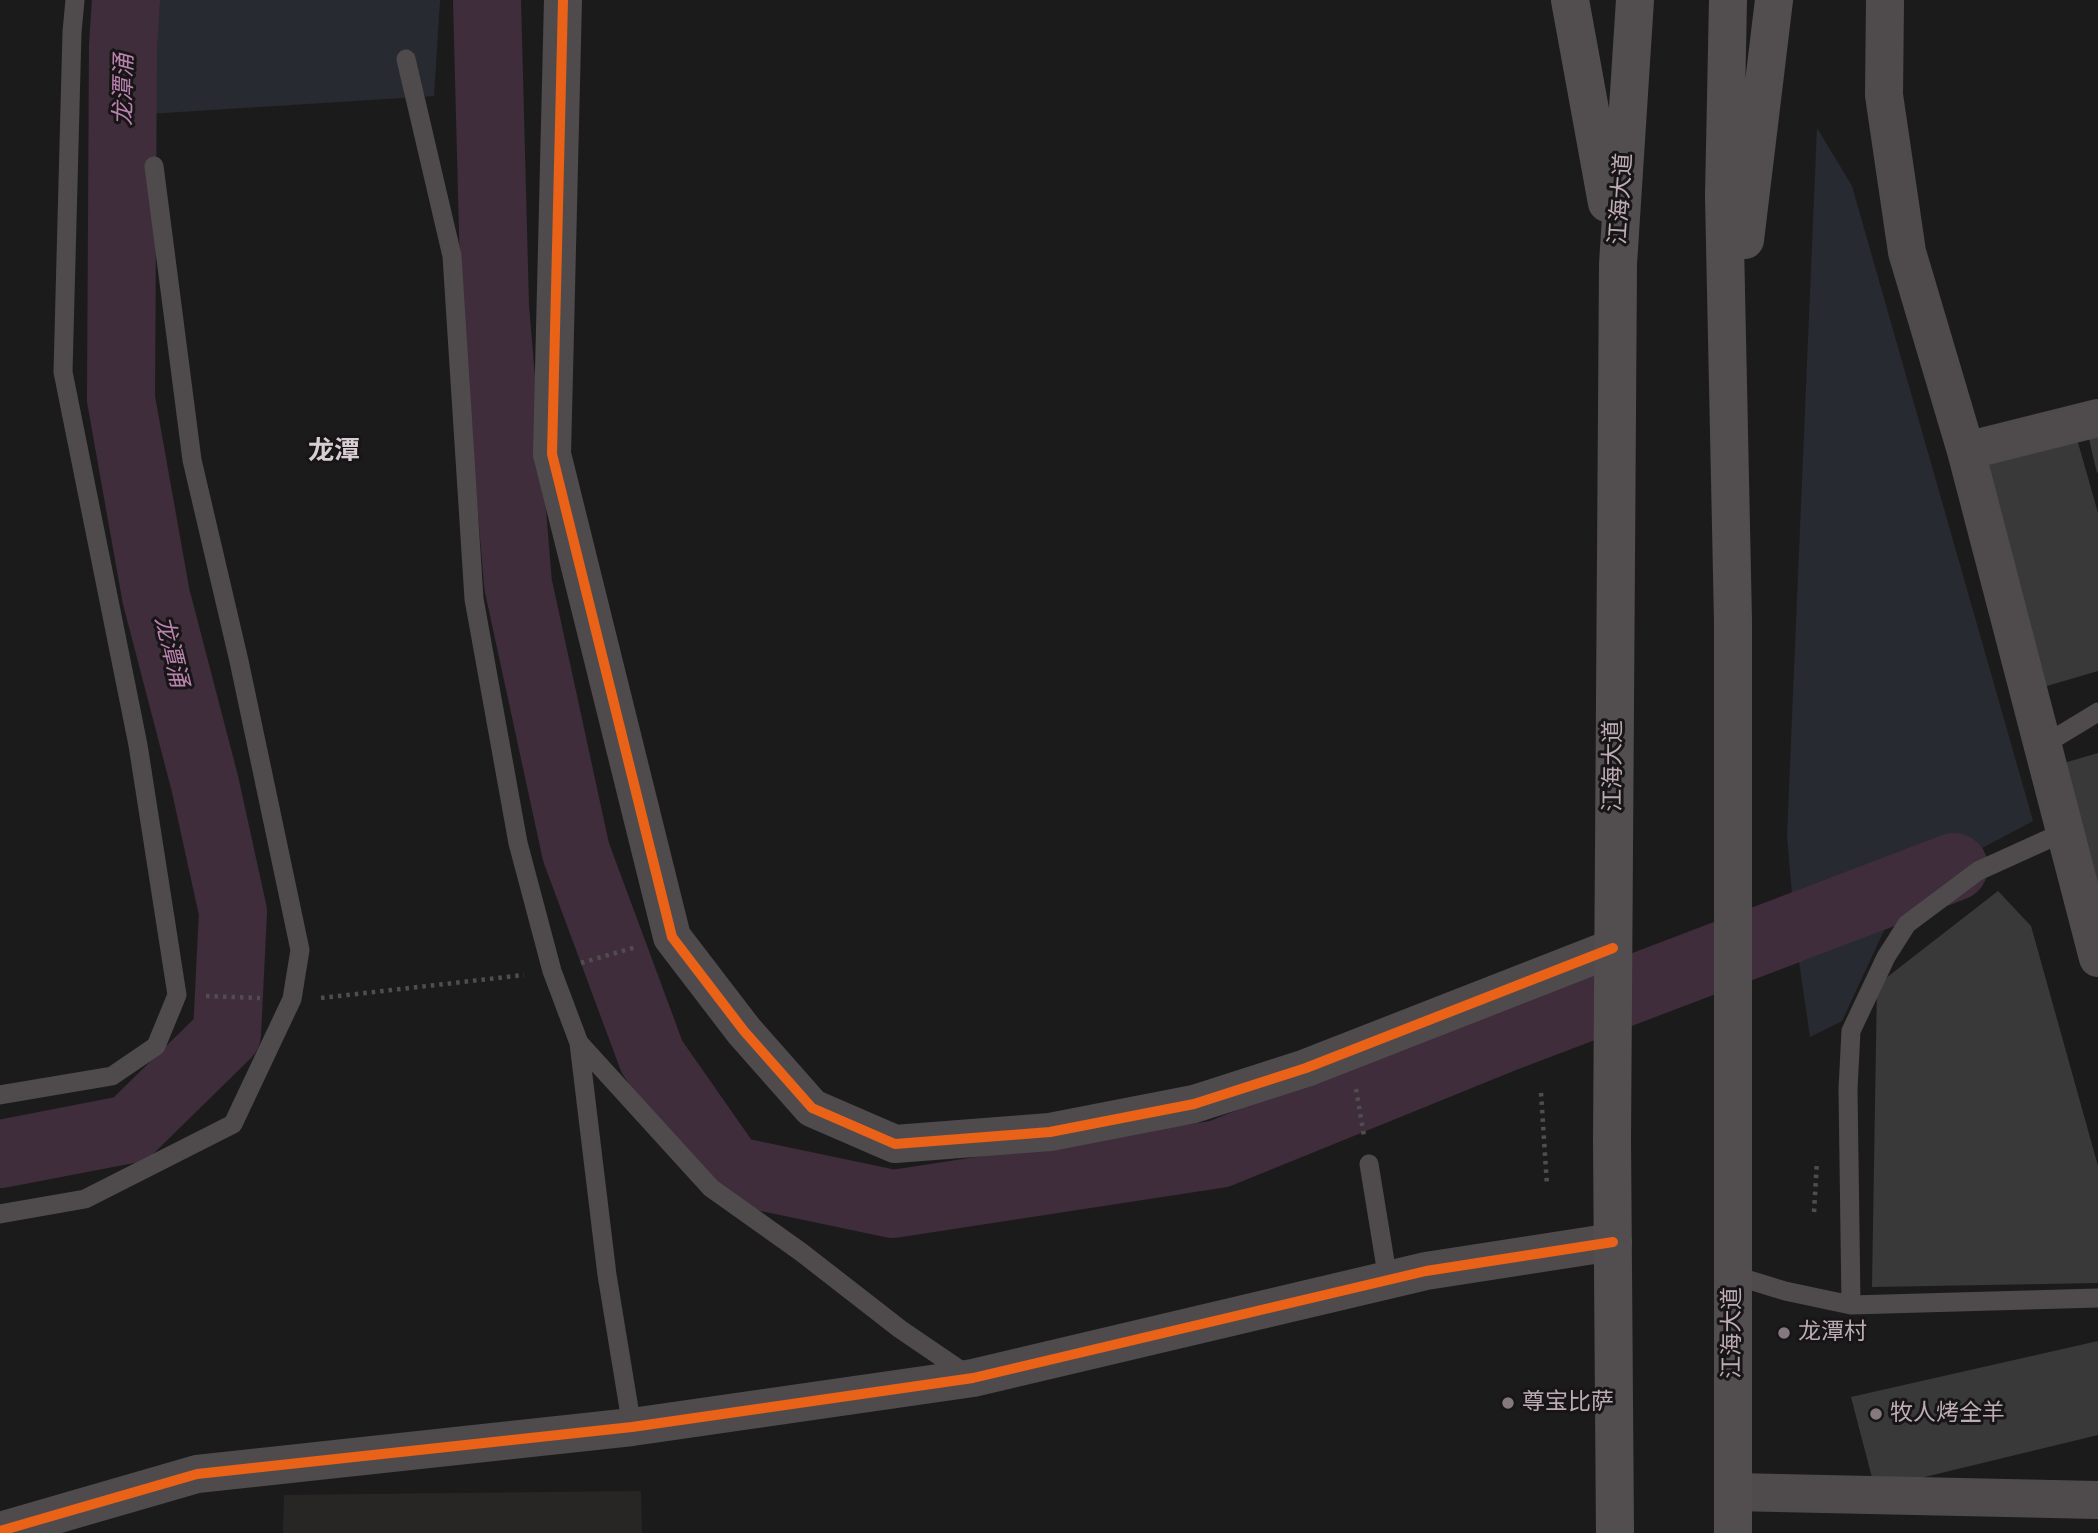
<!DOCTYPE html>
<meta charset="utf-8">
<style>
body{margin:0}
canvas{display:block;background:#1c1b1b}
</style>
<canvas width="2098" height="1533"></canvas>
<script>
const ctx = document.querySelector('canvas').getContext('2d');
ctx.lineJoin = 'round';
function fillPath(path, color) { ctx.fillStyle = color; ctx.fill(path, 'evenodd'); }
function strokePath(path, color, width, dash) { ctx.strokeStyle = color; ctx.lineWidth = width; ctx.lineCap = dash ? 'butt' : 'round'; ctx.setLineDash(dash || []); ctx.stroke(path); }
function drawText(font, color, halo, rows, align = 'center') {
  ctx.font = font + ' "Varela Round","Noto Sans SC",sans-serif'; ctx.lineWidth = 6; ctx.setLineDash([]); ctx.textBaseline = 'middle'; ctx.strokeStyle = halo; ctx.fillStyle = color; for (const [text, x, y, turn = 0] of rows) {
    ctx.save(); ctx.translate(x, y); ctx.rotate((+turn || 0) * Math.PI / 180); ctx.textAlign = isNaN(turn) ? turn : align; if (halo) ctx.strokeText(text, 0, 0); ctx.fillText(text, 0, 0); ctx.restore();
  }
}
fillPath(new Path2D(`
 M641 1491 642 1533H283L284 1495Z`), '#282525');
fillPath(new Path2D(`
 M160 0H440L434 96 147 114Z
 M1817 128 1852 186 2033 821 1933 874 1887 924 1842 1021 1810 1037 1796 941 1787 836Z`), '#272a31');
strokePath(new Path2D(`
 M487 0 495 307 518 584 576 852 652 1057 731 1170 893 1204 1219 1154 1502 1039 1954 867
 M0 1154 130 1129 227 1034 233 912 205 784 156 596 121 399 123 46 126 0`), '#3f2d3c', 68);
fillPath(new Path2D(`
 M2098 437V472L2097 473 2089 439Z
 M2077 439 2098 513V671L2040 688 1977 468Z
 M2098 753V907L2057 765Z
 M1998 891 2031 926 2098 1166V1283L1872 1287 1877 985Z
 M2098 1341V1435L1875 1489 1851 1397Z`), '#3a393a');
strokePath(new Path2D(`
 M581 963 636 947
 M206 996 260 998
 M321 998 524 975
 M1356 1089 1364 1136
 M1541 1093 1547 1185
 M1814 1212 1817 1161`), '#514d4f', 4.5, [3.5, 5]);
strokePath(new Path2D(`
 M406 59 452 256 474 599 518 843 552 971 579 1043 607 1275 632 1427
 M2042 746 2098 712
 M579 1043 711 1188 801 1252 900 1329 969 1376
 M0 1095 112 1076 156 1046 177 995 138 745 63 372 72 32 75 0
 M1369 1164 1388 1280
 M0 1214 85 1199 233 1124 292 999 300 950 239 661 192 460 154 166
 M1733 1275 1785 1291 1851 1305 2098 1298
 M1851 1305 1848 1089 1851 1031 1886 957 1907 924 1978 871 2064 832`), '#4f4b4d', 19);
strokePath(new Path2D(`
 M563 0 552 454 672 937 744 1031 812 1108 895 1144 1050 1132 1194 1104 1306 1068 1613 948
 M1885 0 1884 95 1907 252 1966 451 2098 958
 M1966 451 2098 418
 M1733 1492 2098 1500
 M0 1531 197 1474 632 1427 973 1378 1426 1271 1613 1242`), '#4f4b4d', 38);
strokePath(new Path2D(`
 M1570 0 1607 203
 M1728 0 1724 196 1733 621V1533
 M1745 240 1774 0
 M1615 1533 1612 1140 1618 264 1635 0`), '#524e4f', 38);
strokePath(new Path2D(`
 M563 0 552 454 672 937 744 1031 812 1108 895 1144 1050 1132 1194 1104 1306 1068 1613 948
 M0 1531 197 1474 632 1427 973 1378 1426 1271 1613 1242`), '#ea6118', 10);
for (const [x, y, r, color] of [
 [1784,1333,7,"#857980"],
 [1508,1403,7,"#857980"],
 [1876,1414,7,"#857980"]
]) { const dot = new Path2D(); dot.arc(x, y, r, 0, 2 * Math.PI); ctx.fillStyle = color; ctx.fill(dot); strokePath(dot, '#181516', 2.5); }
drawText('23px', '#bdacb6', '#181516', [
 ["江海大道",1622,199,-86],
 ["江海大道",1614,766,-90],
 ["江海大道",1733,1333,-90]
]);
drawText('23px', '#bdacb6', '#181516', [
 ["龙潭村",1798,1333],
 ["尊宝比萨",1522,1403],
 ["牧人烤全羊",1890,1414]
], 'left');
drawText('italic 24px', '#b982af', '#181516', [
 ["龙潭涌",125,90,-89],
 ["龙潭涌",170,652,76]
]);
drawText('bold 26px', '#d8cdd3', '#181516', [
 ["龙潭",334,452]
]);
</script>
